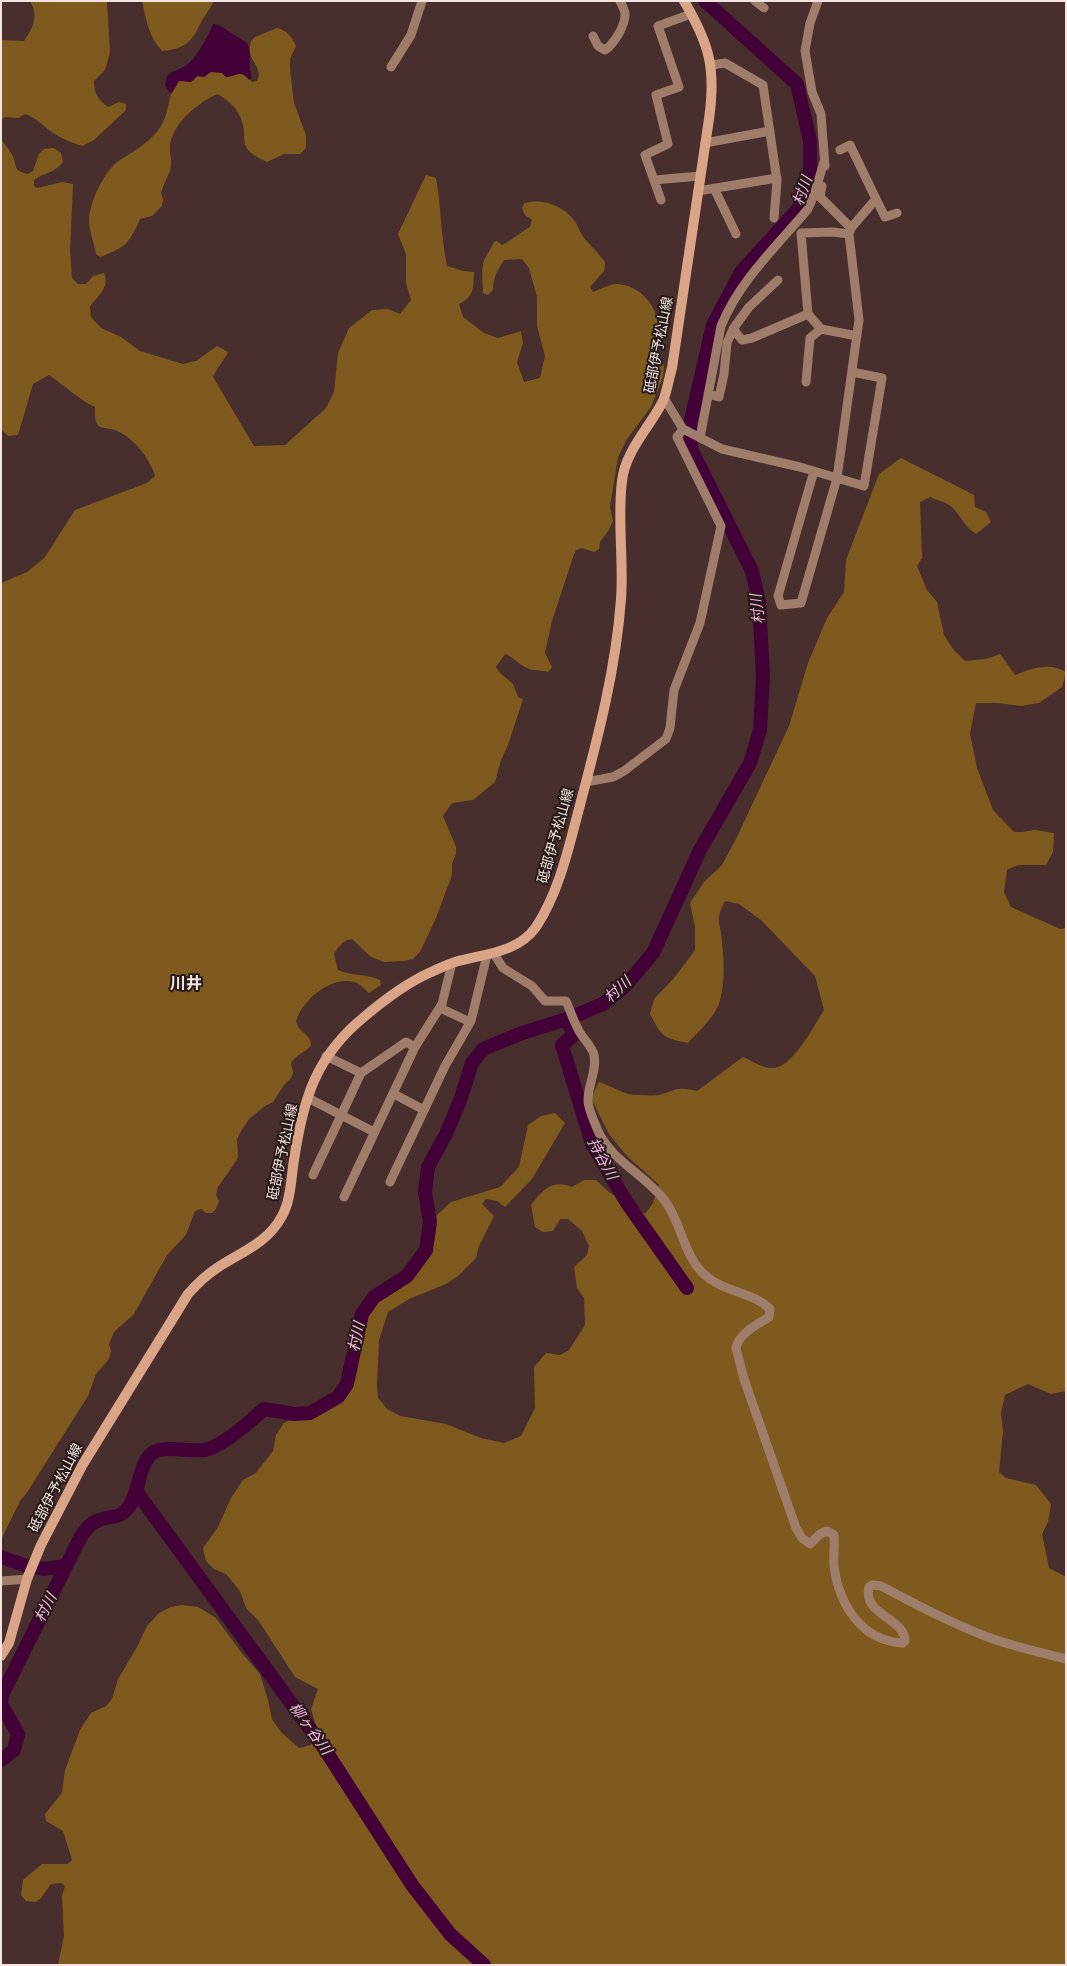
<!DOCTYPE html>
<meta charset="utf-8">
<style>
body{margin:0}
#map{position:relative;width:1067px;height:1966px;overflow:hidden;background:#482f2d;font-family:Figtree,sans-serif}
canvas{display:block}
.frame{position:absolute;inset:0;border:2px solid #f4e3e1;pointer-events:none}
</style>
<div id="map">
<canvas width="1067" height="1966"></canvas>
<div class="frame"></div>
</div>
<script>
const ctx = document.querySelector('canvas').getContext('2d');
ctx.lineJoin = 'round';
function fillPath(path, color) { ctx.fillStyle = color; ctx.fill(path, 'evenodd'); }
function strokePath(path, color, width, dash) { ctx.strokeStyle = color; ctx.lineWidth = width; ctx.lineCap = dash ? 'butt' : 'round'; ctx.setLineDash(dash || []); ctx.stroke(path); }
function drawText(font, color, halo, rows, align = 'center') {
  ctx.font = font + ' Figtree,"Noto Sans JP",sans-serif'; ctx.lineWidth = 4; ctx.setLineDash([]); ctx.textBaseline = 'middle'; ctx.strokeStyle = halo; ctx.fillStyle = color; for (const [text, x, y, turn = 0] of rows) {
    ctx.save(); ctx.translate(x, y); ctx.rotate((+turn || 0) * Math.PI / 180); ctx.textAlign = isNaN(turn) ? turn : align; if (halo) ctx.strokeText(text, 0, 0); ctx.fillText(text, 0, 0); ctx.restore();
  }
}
fillPath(new Path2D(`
 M30 1H107L110 53 105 70 94 81C94 93 98 100 108 107L119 102 126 104V110L94 140 82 146C70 142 59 138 49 130 40 123 36 118 25 114L18 118 5 117 1 120V40L24 41C33 28 39 16 30 1Z
 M142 1H214C210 9 205 15 201 22 192 42 185 49 162 51 149 38 146 19 142 1Z
 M277 28C288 31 291 36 296 46L290 59V69L294 103 306 135V148L300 154H284L267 162C259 158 249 154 245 145 244 141 244 134 244 130 241 112 232 102 217 94 197 104 175 121 170 144 169 153 173 162 170 171 167 178 163 185 161 193L163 199 162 206 152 216 140 219C129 244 126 247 100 257L96 254C94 243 89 231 89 220 89 203 105 169 120 160 136 150 150 142 161 126 170 112 167 93 179 81H193C197 73 214 68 222 73 226 76 222 77 228 76 232 76 236 74 239 72L245 74 252 82 257 81C263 71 253 63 250 54 249 49 250 45 251 41L255 37Z
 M1 139C4 143 8 148 11 153 19 165 10 170 28 174L33 171 39 154 44 149 54 148 61 153 63 162C55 173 45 172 34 180V186L37 188 62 182 73 184 70 251 72 278 78 284H86L93 276 104 273C110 287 99 295 90 306L91 317 101 328 121 337 140 351 183 364 196 361 217 346 228 352C224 361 217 367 213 377L254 446 285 445 326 408 334 392 338 353 349 328 372 310 388 309 400 314 411 300 406 283V254L398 234 426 175 436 178C441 207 441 236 447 266L463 271 474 272C473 288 475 296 459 304L463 317 484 333 498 338 521 331 523 343 517 362 524 382 540 378 545 356 537 326V297L529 268 522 259 504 260C497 271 493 278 493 290L488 295 483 293C483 283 481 269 484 260 487 254 491 249 494 242L497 241 502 245C508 243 522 231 530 227L532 220 525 215 522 208 524 203C543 198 562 205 574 220 578 225 580 233 584 238 591 246 599 254 605 262L604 271 590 287 593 292C599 290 608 285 615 284 640 284 660 307 658 332 658 339 654 348 652 355L664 365 663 377 651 407 627 439 618 457 610 507 613 521 609 530 600 542 599 549 594 552 582 548 576 550 573 557 552 621 545 653 552 667 548 672C541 669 534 672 527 668 518 664 514 657 505 654L496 667 499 672 513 684 518 697 523 699 508 745 501 760 495 782 473 800 452 803 443 816 456 847V854L452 863V875L436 918 420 952 413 959 404 961 384 962 371 957 352 939C343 940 338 947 334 954L338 970C352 976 367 974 380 980L381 985 369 993C366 990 361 985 357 983 333 974 303 999 296 1021L299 1028 310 1039 311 1046C304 1053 297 1054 291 1063L293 1073 291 1078 284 1085 273 1102 265 1106 249 1119 241 1131 237 1139 238 1158 218 1187 216 1195 219 1201 216 1209 212 1213H206L201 1209 195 1211 186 1235 167 1255 134 1314 114 1332 109 1344 111 1351 109 1359 96 1374 88 1396 26 1494 20 1501 1 1540V583L27 572 45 557 75 510 147 483 155 476C150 458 133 437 115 430 110 428 103 429 99 426 94 423 95 413 95 407 79 400 65 386 49 375L33 384 18 435 8 436 1 429Z
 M901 458 974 495 975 507 986 512 991 522 976 534C965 527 961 516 952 507 946 502 937 500 930 497L920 502 922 558 917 566 927 590 937 602 944 635 953 649 965 661 986 659 1000 654 1015 675C1032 668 1050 662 1066 672L1062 687 1039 703 1021 706 998 703H976L970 734 977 768 993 810 1014 832H1022L1035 830 1054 833 1053 852 1046 865H1018L1007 870 1004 892 1011 907 1060 929 1066 928V1391L1051 1394 1028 1384 1005 1395 1001 1413 1003 1431 999 1472 1006 1478 1036 1485 1051 1504 1048 1522 1042 1534 1049 1568 1066 1577V1965H58L64 1936 62 1896 65 1886 61 1883 51 1884 41 1898 36 1902 26 1901 21 1895 23 1880 42 1864H68L72 1860 63 1831 46 1821 45 1814 62 1793 65 1770 80 1730 91 1713 106 1706 112 1699 118 1679 137 1647 147 1626 159 1613 171 1607 182 1605 198 1607 216 1618 241 1652 260 1674 268 1700 272 1719 281 1732 299 1748 311 1745 316 1726 311 1709 318 1689 295 1677 258 1620 246 1608 240 1591 226 1574 214 1569 206 1561 203 1548 218 1527 231 1498 243 1480 256 1473 273 1451 276 1435 284 1423 294 1418H313L341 1401 352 1387 362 1344 366 1315 379 1299 407 1280 432 1244V1232L436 1216 451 1202 500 1187 519 1167 528 1125 541 1116 555 1113 565 1123 532 1179 505 1207 497 1201 486 1199 482 1204 494 1216 479 1246 476 1258 458 1276 446 1284 409 1299 388 1312 379 1340 377 1385 378 1398 387 1409 400 1416 446 1424 481 1438 504 1443 521 1436 535 1408 534 1367 546 1353 560 1355 569 1350 585 1325 584 1298 577 1288 574 1267 587 1255 589 1246 582 1231 568 1219H560L553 1231 543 1232 535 1227 531 1205C543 1190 552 1179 572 1187L584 1180H596L609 1192 645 1214 653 1203 659 1185 626 1155 609 1134 591 1098 599 1082C611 1085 621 1094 635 1095 642 1095 652 1096 659 1095 677 1090 676 1086 697 1091L743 1057C752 1061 764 1069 773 1068 792 1068 814 1026 824 1010L815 976 761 920 739 904 725 901C714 921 721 922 722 942 724 960 725 982 720 1000 717 1015 698 1032 688 1043 663 1038 662 1037 650 1014L654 999 674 978 695 950V927L690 903 704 882 722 865 736 839 789 726 808 663 827 618 844 592 846 560 879 474Z`), '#7f5a1e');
fillPath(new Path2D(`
 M213 24 219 25 247 43C253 54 247 67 252 78L249 80C241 69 237 76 226 77L222 73 211 72 204 77 197 76 191 82 179 81 172 93 169 92 165 85 167 76C173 70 181 69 188 64 195 59 211 32 213 24Z`), '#420238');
strokePath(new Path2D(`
 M567 1019 574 1035 562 1045 592 1144 627 1203 687 1288
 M136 1491 324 1748 412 1885 450 1934 484 1965
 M1 1557 24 1565 43 1569 66 1566
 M1 1760 14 1750 18 1734 1 1704 2 1695 79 1540C84 1532 88 1525 97 1521 109 1515 118 1520 128 1508 140 1494 138 1459 156 1451 168 1446 191 1452 205 1450 223 1446 251 1421 264 1409L294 1414 310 1413 338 1397 347 1384 362 1314 374 1297 407 1276 426 1250 430 1222 425 1192 428 1167 446 1134 461 1098 472 1063 483 1049 522 1033 567 1019 603 1004 626 985 653 953 700 850 750 763 760 730 763 676 759 602 752 571 691 449 690 424 713 325 741 272 799 208 810 172V141L797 84 705 1`), '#420238', 14);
strokePath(new Path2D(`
 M755 1 764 8
 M818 1 810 23 805 51 812 92 821 114 825 166
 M593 36 598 46 605 50C614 44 626 25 625 13 624 9 622 5 620 1
 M712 65 725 63 763 85 777 181 774 218
 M391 67 411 35 422 1
 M705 143 770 131
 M654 180 700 176
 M822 186 820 197 851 228
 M714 188 736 234
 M698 191 777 178
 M876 199 885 217 897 213
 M661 200 645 155 668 144 656 95 679 87 658 26 691 14
 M849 234 833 232 801 233 808 314 821 329 857 336
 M733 329 742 340 752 338 808 314
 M806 382 810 338 821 329
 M708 394 719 397 724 374 727 343 733 329 749 307 778 280
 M664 398 683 429 722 449 800 467 864 486 882 378 852 372
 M700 438 721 326C740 280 776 247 808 209L814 195 824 162
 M814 471 778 596 781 605 801 603 837 478 859 320 849 234 851 228 876 199 850 145 840 150
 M586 782 613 777 624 771 666 739 670 728 674 690 700 623 721 526 677 437 683 429
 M494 954 503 968 532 986 545 1001H566C570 1010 573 1020 578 1029 582 1038 592 1046 594 1055 597 1071 588 1085 588 1100 588 1109 595 1124 599 1133 613 1162 646 1175 665 1201 681 1222 683 1252 701 1271 721 1293 752 1291 770 1309L769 1317C758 1324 738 1334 736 1348L744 1379 796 1528 802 1538 810 1544 820 1534 827 1531 834 1535C835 1545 833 1556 834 1566 839 1604 861 1641 903 1643L905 1641C905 1618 862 1615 869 1587L872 1585 881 1586C915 1604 949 1622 985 1636 1011 1646 1038 1652 1066 1659
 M440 1008 470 1022
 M326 1056 361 1073
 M394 1094 424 1110
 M308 1098 374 1132
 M313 1175 361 1073 406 1042 415 1047
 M390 1182 445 1066 471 1021 487 955
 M344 1197 415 1047 442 1004 452 963
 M1 1581 27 1579`), '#9f7d6a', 9);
strokePath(new Path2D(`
 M1 1656 9 1643 27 1579 41 1545 83 1464 188 1294C197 1284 206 1275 217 1268 241 1252 268 1243 282 1216 291 1200 291 1178 294 1160 303 1100 315 1057 364 1017 384 1000 405 984 429 973 438 969 446 965 455 962 483 954 518 953 536 927 560 890 569 846 580 805 598 737 616 669 621 599 624 560 617 520 622 481 625 451 650 427 663 401 667 391 669 378 672 368L709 119C716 69 710 45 684 1`), '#daa586', 10);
drawText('14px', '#f4e3e1', '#261b19', [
 ["砥部伊予松山線",659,345,-79],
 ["砥部伊予松山線",556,836,-74],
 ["砥部伊予松山線",283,1152,-78],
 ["砥部伊予松山線",56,1488,-62]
]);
drawText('italic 15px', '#fdb1e9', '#261b19', [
 ["村川",803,191,-71],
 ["村川",758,609,-96],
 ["村川",618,990,-43],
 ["持谷川",602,1159,62],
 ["村川",357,1337,-78],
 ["村川",46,1608,-63],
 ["柳ヶ谷川",310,1729,54]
]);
drawText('bold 16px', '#f4e3e1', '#261b19', [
 ["川井",186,984]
]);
</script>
